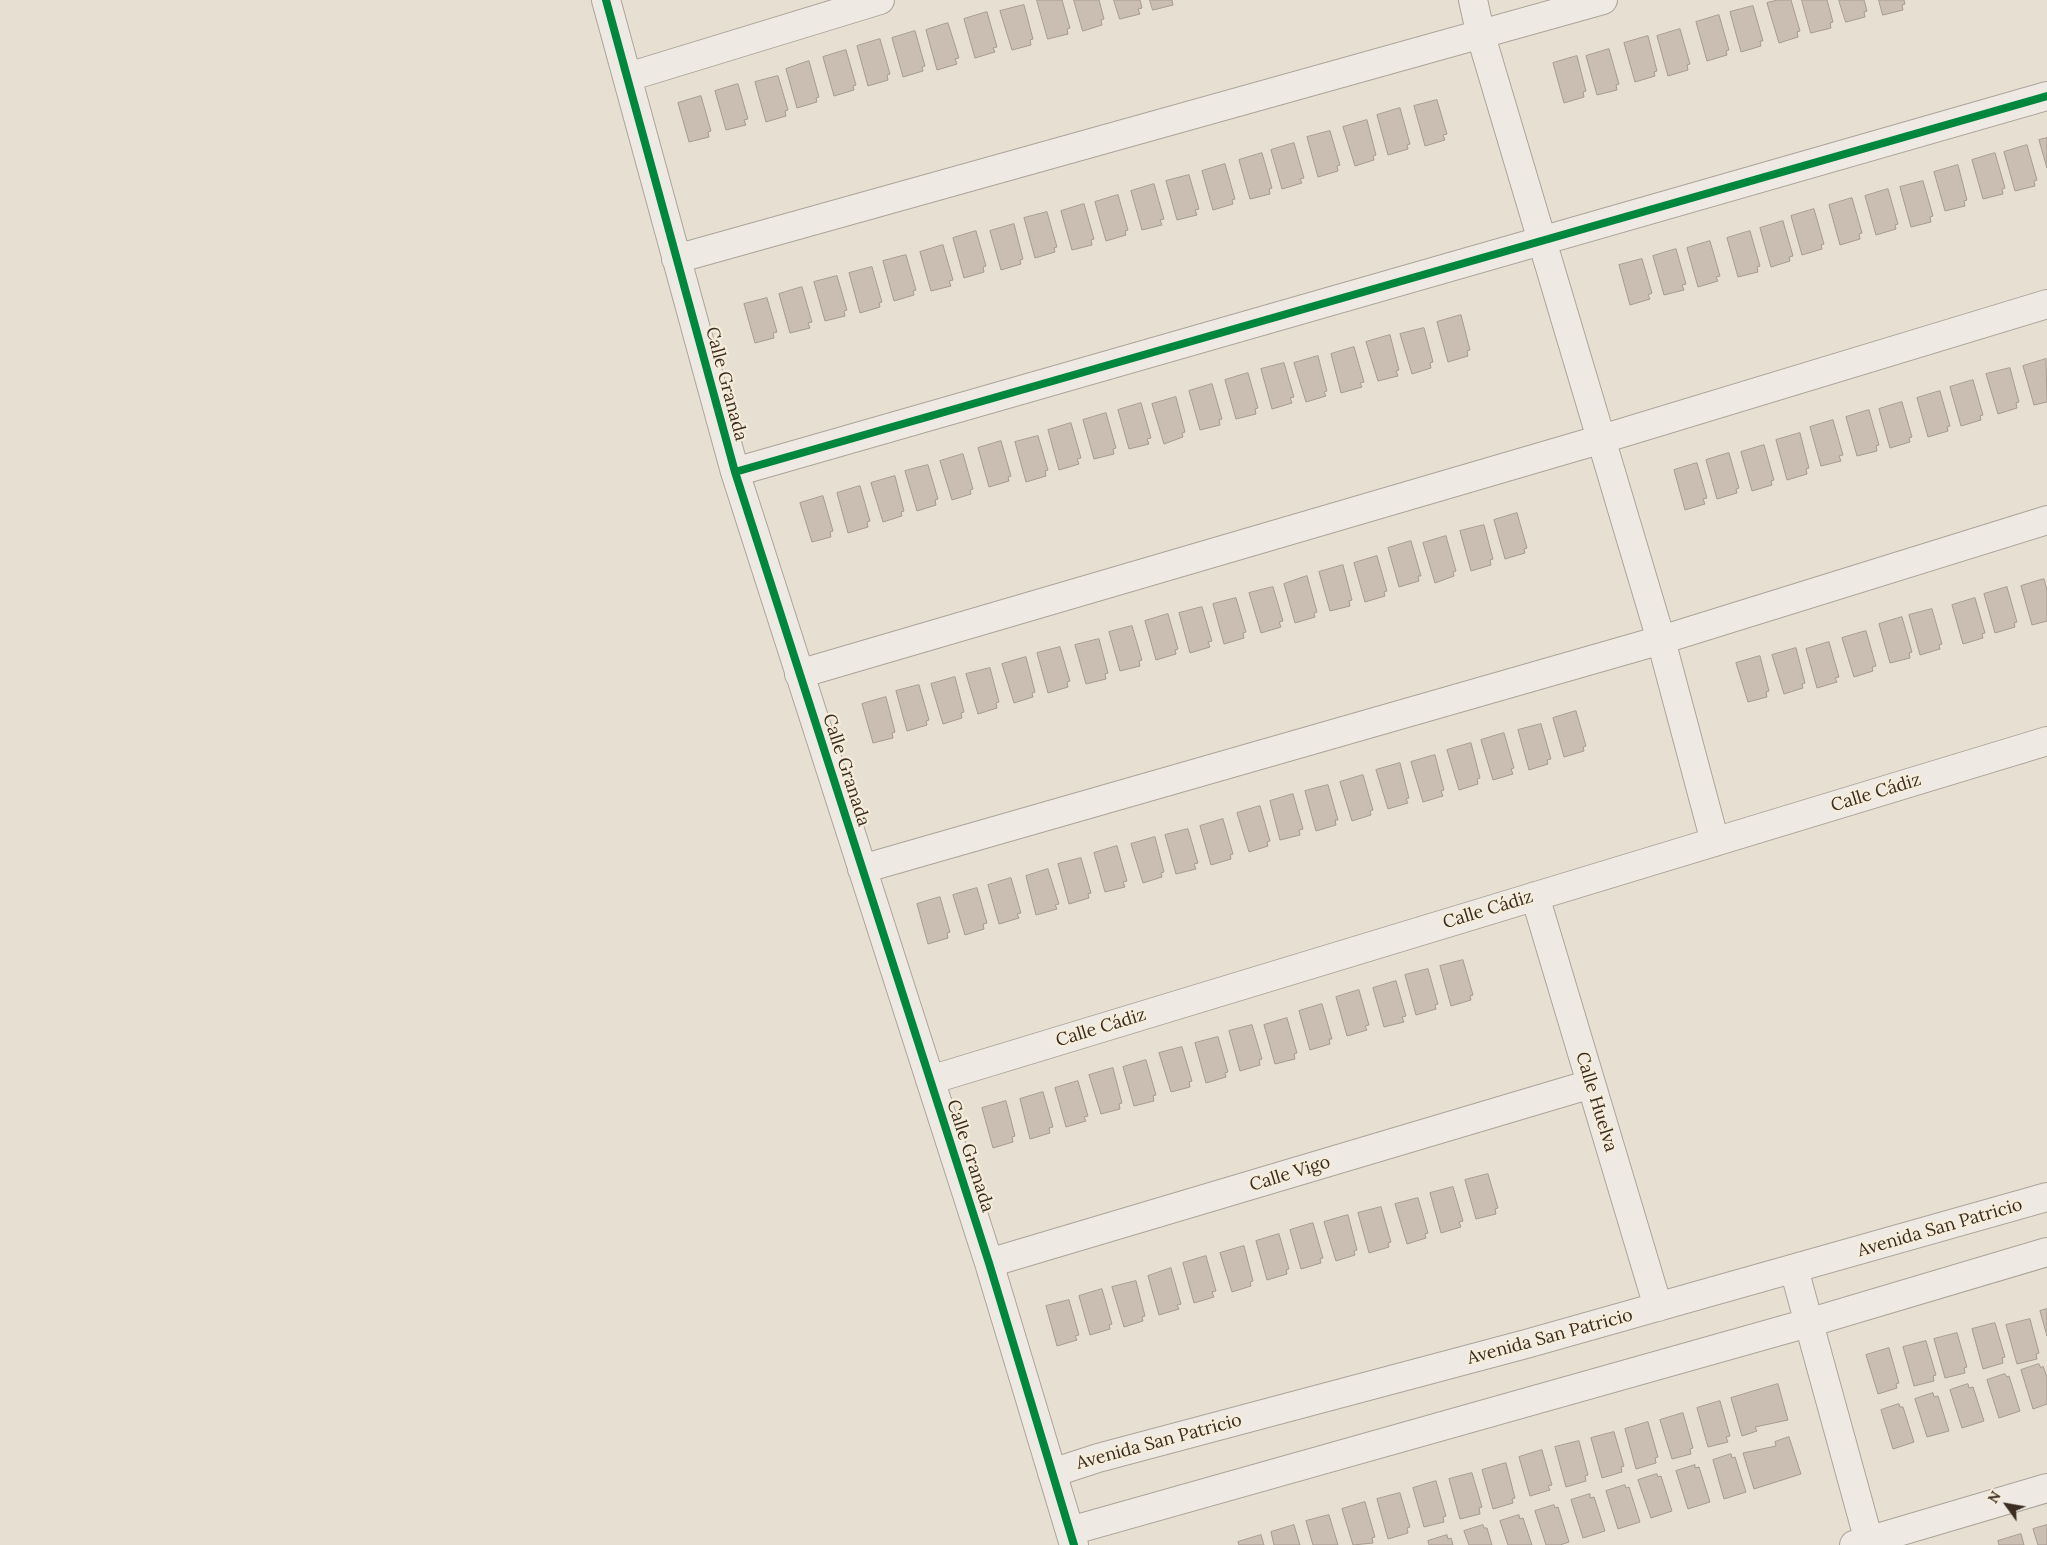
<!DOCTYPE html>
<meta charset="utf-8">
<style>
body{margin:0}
#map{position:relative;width:2047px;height:1545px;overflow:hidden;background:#e6dfd2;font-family:Lora,serif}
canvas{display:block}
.north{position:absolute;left:1982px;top:1480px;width:50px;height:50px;-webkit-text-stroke:4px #f5ecda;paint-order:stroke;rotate:302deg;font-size:14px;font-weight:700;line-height:20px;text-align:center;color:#3b2d22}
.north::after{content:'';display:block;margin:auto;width:18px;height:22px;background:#3b2d22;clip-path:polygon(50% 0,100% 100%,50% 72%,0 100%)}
</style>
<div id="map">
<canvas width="2047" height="1545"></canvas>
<div class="north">N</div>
</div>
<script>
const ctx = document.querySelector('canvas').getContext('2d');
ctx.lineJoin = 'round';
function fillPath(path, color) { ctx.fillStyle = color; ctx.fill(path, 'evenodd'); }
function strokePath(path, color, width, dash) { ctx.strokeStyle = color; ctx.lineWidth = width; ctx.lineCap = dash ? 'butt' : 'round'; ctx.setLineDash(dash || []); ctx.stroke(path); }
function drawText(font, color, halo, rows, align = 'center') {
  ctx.font = font + ' Lora,serif'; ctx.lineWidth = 4.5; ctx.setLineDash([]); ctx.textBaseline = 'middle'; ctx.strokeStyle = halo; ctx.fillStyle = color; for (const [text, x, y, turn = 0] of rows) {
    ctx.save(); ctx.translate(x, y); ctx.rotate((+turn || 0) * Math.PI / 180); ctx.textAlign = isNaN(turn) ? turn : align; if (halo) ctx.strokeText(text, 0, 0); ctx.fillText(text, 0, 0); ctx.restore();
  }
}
const building = new Path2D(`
 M1037 0H1062L1070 28 1067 29 1068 34 1048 39Z
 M1074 0H1099L1104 19 1101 20 1102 25 1083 31Z
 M1114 0H1140L1142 8 1138 9 1140 14 1120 19Z
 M1150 0H1172L1173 5 1153 10Z
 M1778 0H1791L1800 31 1797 32 1798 37 1779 43 1767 3Z
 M1802 0H1827L1833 22 1830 23 1831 28 1811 33Z
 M1839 0H1864L1867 11 1864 12 1865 17 1846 22Z
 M1879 0H1904L1905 4 1902 5 1903 10 1883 15Z
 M1024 5 1033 39 1030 40 1031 45 1012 50 1000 11Z
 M1753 6 1763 41H1760L1761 46 1741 52 1730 12Z
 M987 12 997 47 993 48 995 52 975 58 964 19Z
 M1719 15 1729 50 1726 51 1727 55 1707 61 1696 22Z
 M948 23 959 58 955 59 957 64 937 70 926 30Z
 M1680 29 1690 64 1687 65 1688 70 1668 76 1657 36Z
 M915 31 925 66 922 67 923 71 903 77 892 38Z
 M1648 36 1657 71 1654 72 1655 76 1635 82 1624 43Z
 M880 39 890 74 887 75 888 80 868 86 857 46Z
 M1609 49 1619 84 1616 85 1617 90 1597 95 1586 56Z
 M846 50 856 85 853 86 854 90 834 96 823 57Z
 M1577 56 1586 91 1583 92 1584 97 1564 103 1553 63Z
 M809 61 819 97 816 98 817 102 797 108 786 69Z
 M778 76 788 110 785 111 786 116 766 122 755 82Z
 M738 84 748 119 744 120 746 125 726 130 715 91Z
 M701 96 711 131 708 132 709 137 689 142 678 103Z
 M1437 100 1447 134 1443 135 1445 140 1425 146 1414 106Z
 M1400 108 1410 144 1407 145 1408 149 1388 155 1377 115Z
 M1367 120 1376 155 1373 156 1374 160 1355 166 1343 127Z
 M1330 131 1340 165 1337 166 1338 171 1318 177 1307 137Z
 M2047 138V168L2039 140Z
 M1294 143 1304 178 1300 179 1302 183 1282 189 1271 150Z
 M2027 145 2037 180 2034 181 2035 186 2015 191 2004 152Z
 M1262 153 1272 188 1269 189 1270 194 1250 199 1239 160Z
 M1995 153 2005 188 2002 189 2003 194 1983 199 1972 160Z
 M1225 164 1235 199 1232 200 1233 204 1213 210 1202 171Z
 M1958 165 1967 200 1964 201 1965 206 1945 211 1934 172Z
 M1189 175 1199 209 1195 210 1197 215 1177 220 1166 181Z
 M1923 181 1933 216 1930 217 1931 222 1911 227 1900 187Z
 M1154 184 1164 219 1160 220 1162 225 1142 230 1131 191Z
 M1888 189 1898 224 1895 225 1896 229 1876 235 1865 196Z
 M1118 195 1128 230 1125 231 1126 235 1106 241 1095 202Z
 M1852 198 1862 233 1859 234 1860 239 1840 245 1829 205Z
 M1084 204 1094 239 1091 240 1092 245 1072 250 1061 211Z
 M1814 209 1824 244 1821 245 1822 249 1802 255 1791 216Z
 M1047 212 1057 247 1054 248 1055 252 1035 258 1024 218Z
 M1783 221 1793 256 1789 257 1790 261 1771 267 1760 228Z
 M1014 224 1023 259 1020 260 1021 264 1001 270 990 231Z
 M976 231 986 266 983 267 984 272 964 278 953 238Z
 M1750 231 1760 266 1757 267 1758 272 1738 277 1727 238Z
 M1710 241 1720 276 1716 277 1718 281 1698 287 1687 248Z
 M943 245 953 280 949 281 951 286 931 291 920 252Z
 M1676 249 1686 284 1682 285 1684 290 1664 295 1653 256Z
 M906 255 916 290 913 291 914 295 894 301 883 261Z
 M1642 259 1652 293 1648 295 1650 299 1630 305 1619 265Z
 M872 267 882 302 879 303 880 307 860 313 849 273Z
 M837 276 847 310 844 311 845 316 825 321 814 282Z
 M802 287 812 322 808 323 810 328 790 333 779 294Z
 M767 298 777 332 773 333 774 338 755 343 744 304Z
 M1461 315 1470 350 1467 351 1468 356 1448 362 1437 322Z
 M1424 328 1433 362 1430 363 1431 368 1412 374 1400 334Z
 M1390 335 1399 370 1396 371 1398 376 1378 381 1366 342Z
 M1354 347 1364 382 1360 383 1362 387 1341 393 1331 354Z
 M1318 356 1327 391 1324 392 1326 396 1306 402 1294 363Z
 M2046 359 2047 402 2034 405 2023 366Z
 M1284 363 1294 397 1290 398 1292 403 1272 409 1261 369Z
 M2010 368 2019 402 2016 403 2017 408 1998 414 1986 374Z
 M1248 373 1258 408 1255 409 1256 414 1236 419 1225 380Z
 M1973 380 1983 415 1980 416 1981 420 1961 426 1950 387Z
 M1212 384 1222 419 1219 420 1220 425 1200 430 1189 391Z
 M1940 391 1950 426 1947 427 1948 431 1928 437 1917 398Z
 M1176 397 1185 432 1182 433 1183 437 1164 444 1152 404Z
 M1902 402 1912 437 1909 438 1910 442 1890 448 1879 409Z
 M1141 403 1151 438 1147 439 1149 444 1129 449 1118 410Z
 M1869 410 1879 445 1876 446 1877 451 1857 456 1846 417Z
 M1106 413 1116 448 1113 449 1114 454 1094 459 1083 420Z
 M1833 420 1843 455 1839 456 1841 461 1821 466 1810 427Z
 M1071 423 1081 458 1077 459 1079 464 1059 470 1048 430Z
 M1800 433 1809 468 1806 469 1807 474 1787 480 1776 440Z
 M1038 436 1048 470 1045 471 1046 476 1026 482 1015 442Z
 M1001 441 1011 476 1008 477 1009 481 989 487 978 448Z
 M1764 445 1774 480 1771 481 1772 485 1752 491 1741 452Z
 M1729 453 1739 488 1736 489 1737 493 1717 499 1706 460Z
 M963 454 973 489 970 490 971 494 952 500 940 461Z
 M1697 463 1707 498 1703 499 1705 504 1685 510 1674 470Z
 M928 465 938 499 935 500 936 505 917 511 905 471Z
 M895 476 904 511 901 512 902 516 883 522 871 483Z
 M860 486 870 521 867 522 868 527 848 533 837 493Z
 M823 496 833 531 830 532 831 537 812 542 800 503Z
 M1517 513 1527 548 1524 549 1525 553 1505 559 1494 520Z
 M1484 525 1493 559 1490 560 1491 565 1471 571 1460 531Z
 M1446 536 1456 571 1453 572 1454 576 1435 583 1423 543Z
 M1411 541 1421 576H1418L1419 581 1399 587 1388 548Z
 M1377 556 1387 591 1384 592 1385 596 1365 602 1354 563Z
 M1343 565 1352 600 1349 601 1350 606 1330 611 1319 572Z
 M1307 576 1317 612 1314 613 1315 617 1295 623 1284 584Z
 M2044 579 2047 590V621L2032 625 2021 586Z
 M1273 587 1283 621 1279 622 1281 627 1261 633 1249 593Z
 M2007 587 2017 622 2014 623 2015 627 1995 633 1984 594Z
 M1236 598 1246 632 1243 633 1244 638 1224 644 1213 604Z
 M1975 598 1985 633 1982 634 1983 638 1963 644 1952 605Z
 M1202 607 1212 641 1208 642 1210 647 1190 653 1179 613Z
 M1932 609 1942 644 1939 645 1940 649 1920 655 1909 615Z
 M1168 614 1178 649 1175 650 1176 654 1156 660 1145 621Z
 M1902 617 1912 652 1909 653 1910 658 1890 663 1879 624Z
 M1132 626 1142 660 1139 661 1140 666 1120 671 1109 632Z
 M1866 631 1876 666 1872 667 1873 671 1854 677 1842 638Z
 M1099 639 1108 673 1105 674 1106 679 1086 684 1075 645Z
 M1829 642 1839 677 1835 678 1837 682 1817 688 1806 649Z
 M1060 647 1070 681 1067 682 1068 687 1048 693 1037 653Z
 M1796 648 1805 683 1802 684 1803 688 1784 694 1772 655Z
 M1760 656 1769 691 1766 692 1767 697 1748 702 1736 663Z
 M1026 657 1035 692 1032 693 1033 697 1014 703 1002 664Z
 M990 668 999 702 996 703 997 708 978 714 966 674Z
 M955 677 964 712 961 713 962 718 943 724 931 684Z
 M919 685 929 720 926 721 927 725 907 731 896 691Z
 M886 697 895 732 892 733 893 738 873 743 862 704Z
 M1576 711 1586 746 1583 747 1584 751 1564 757 1553 718Z
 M1541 724 1551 759 1547 760 1548 764 1529 770 1518 730Z
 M1504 733 1514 768 1511 769 1513 774 1493 780 1481 740Z
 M1471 743 1480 778 1477 779 1478 784 1459 790 1447 750Z
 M1435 755 1444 790 1441 791 1443 796 1423 802 1411 762Z
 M1400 763 1409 798 1406 799 1408 803 1388 809 1376 770Z
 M1363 775 1373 810 1370 811 1371 815 1352 821 1340 782Z
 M1328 785 1338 820H1335L1336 825 1316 831 1305 791Z
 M1293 794 1303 829 1299 830 1300 835 1280 840 1270 801Z
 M1260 806 1270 841 1267 842 1268 846 1249 852 1237 813Z
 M1223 819 1233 854 1230 855 1231 859 1211 865 1200 826Z
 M1188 829 1198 863 1194 864 1196 869 1176 874 1165 835Z
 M1155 837 1164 872 1161 873 1162 877 1143 883 1131 844Z
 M1117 846 1127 881 1123 882 1125 887 1105 892 1094 853Z
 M1081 858 1091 893 1088 894 1089 898 1069 904 1058 864Z
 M1048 869 1059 904 1055 905 1057 909 1036 915 1026 876Z
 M1011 878 1021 913 1017 914 1019 918 999 924 988 885Z
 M977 888 987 923 983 924 984 929 965 935 953 895Z
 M940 897 950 932 947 933 948 938 928 944 917 904Z
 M1463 960 1473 995 1470 996 1471 1000 1451 1006 1440 966Z
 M1428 969 1438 1004 1435 1005 1436 1009 1416 1015 1405 975Z
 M1396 981 1406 1016 1402 1017 1404 1022 1384 1027 1373 988Z
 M1359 990 1369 1025 1365 1026 1367 1030 1347 1036 1336 997Z
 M1322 1004 1332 1039H1329L1330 1044 1310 1050 1299 1011Z
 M1287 1018 1297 1053 1294 1054 1295 1059 1275 1064 1264 1025Z
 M1252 1025 1262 1059 1259 1060 1260 1065 1240 1071 1229 1031Z
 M1218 1037 1228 1072 1225 1073 1226 1077 1206 1083 1195 1043Z
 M1182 1047 1192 1081 1189 1082 1190 1087 1171 1092 1159 1053Z
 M1146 1060 1156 1095 1153 1096 1154 1101 1134 1106 1123 1067Z
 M1113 1068 1122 1103 1119 1104 1120 1109 1101 1114 1089 1075Z
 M1078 1081 1088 1116 1084 1117 1086 1121 1066 1127 1055 1088Z
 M1043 1092 1053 1127 1049 1128 1050 1133 1030 1139 1020 1099Z
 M1006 1101 1015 1136 1012 1137 1013 1142 993 1148 982 1108Z
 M1488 1174 1498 1208 1495 1209 1496 1214 1476 1219 1465 1180Z
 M1453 1187 1463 1221 1459 1222 1461 1227 1441 1233 1430 1193Z
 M1418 1198 1428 1233 1425 1234 1426 1238 1407 1244 1395 1204Z
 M1381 1207 1391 1242 1388 1243 1389 1247 1369 1253 1358 1213Z
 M1348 1215 1357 1250 1354 1251 1355 1255 1336 1261 1324 1222Z
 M1313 1223 1323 1258 1320 1259 1321 1263 1301 1269 1290 1230Z
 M1279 1234 1289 1269 1286 1270 1287 1274 1267 1280 1256 1241Z
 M1244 1246 1253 1281 1250 1282 1251 1286 1232 1292 1220 1253Z
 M1206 1256 1216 1291 1212 1292 1214 1297 1194 1303 1183 1263Z
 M1171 1268 1181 1304 1177 1305 1179 1309 1159 1315 1148 1276Z
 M1136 1281 1145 1316 1142 1317 1143 1321 1124 1327 1112 1287Z
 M1102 1289 1112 1324 1109 1325 1110 1329 1090 1335 1079 1296Z
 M1069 1300 1079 1335 1075 1336 1077 1340 1057 1346 1046 1306Z
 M2047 1309V1336L2040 1311Z
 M2030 1319 2039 1353 2036 1354 2037 1359 2017 1364 2006 1325Z
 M1995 1323 2005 1357 2002 1358 2003 1363 1983 1369 1972 1329Z
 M1957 1333 1967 1367 1964 1368 1965 1373 1945 1378 1934 1339Z
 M1926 1341 1936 1375 1933 1376 1934 1381 1914 1386 1903 1347Z
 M1889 1348 1899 1383 1896 1384 1897 1388 1878 1394 1866 1355Z
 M2039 1364 2041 1368 2043 1366 2047 1377V1404L2033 1409 2021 1370Z
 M2005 1374 2007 1377 2009 1376 2020 1411 1999 1418 1987 1380Z
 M1778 1384 1788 1420 1755 1427 1757 1431 1742 1436 1731 1398Z
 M1968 1384 1969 1388 1973 1387 1984 1421 1962 1428 1950 1390Z
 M1933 1393 1934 1397 1938 1396 1949 1431 1927 1437 1915 1399Z
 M1720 1401 1730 1436 1726 1437 1728 1442 1708 1447 1697 1408Z
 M1899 1404 1900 1407H1903L1914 1442 1893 1449 1881 1410Z
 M1683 1413 1693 1448 1690 1449 1691 1454 1672 1459 1660 1420Z
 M1648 1422 1658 1457 1655 1458 1656 1463 1636 1469 1625 1429Z
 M1614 1432 1624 1466 1621 1467 1622 1472 1602 1478 1591 1438Z
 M1789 1437 1801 1474 1754 1489 1743 1453 1776 1446 1775 1442Z
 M1579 1441 1588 1475 1585 1476 1586 1481 1566 1487 1555 1447Z
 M1542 1450 1552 1485 1548 1486 1550 1490 1530 1496 1519 1457Z
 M1731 1454 1732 1458 1735 1457 1746 1492 1724 1499 1713 1460Z
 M1506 1463 1515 1498 1512 1499 1513 1503 1493 1509 1482 1470Z
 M1695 1465V1468L1699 1467 1710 1502 1688 1509 1676 1471Z
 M1472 1473 1482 1507 1479 1508 1480 1514 1460 1519 1449 1479Z
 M1657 1474 1658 1477 1661 1476 1672 1511 1651 1518 1638 1480Z
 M1436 1481 1446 1516 1443 1517 1444 1522 1424 1527 1413 1488Z
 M1625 1485 1626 1488 1629 1487 1640 1522 1618 1529 1606 1491Z
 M1400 1493 1410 1527 1407 1528 1408 1533 1388 1539 1377 1499Z
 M1590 1494V1498L1594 1497 1605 1531 1583 1538 1571 1500Z
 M1365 1502 1375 1537 1372 1538 1373 1543 1353 1545 1342 1509Z
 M1554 1505 1555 1508 1558 1507 1569 1542 1560 1545H1546L1535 1511Z
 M1329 1515 1338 1545H1313L1306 1521Z
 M1519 1515 1520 1519 1523 1518 1532 1545H1508L1500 1521Z
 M1294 1525 1300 1545H1274L1271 1532Z
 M1483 1525 1484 1528H1487L1492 1545H1469L1464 1531Z
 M2047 1525V1545H2038L2033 1529Z
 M2021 1534 2024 1545H1999L1998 1541Z
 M1261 1535 1264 1545H1239L1238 1542Z
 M1447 1535 1448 1539 1451 1538 1453 1545H1429L1428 1541Z`);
fillPath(building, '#cabeb3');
strokePath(building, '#a79b91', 1);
const street = new Path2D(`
 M606 0 735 472 989 1263 1074 1545
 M1473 0 1481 36 1661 640 1715 842
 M628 77 880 0
 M676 259 1603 0
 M735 472 2047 96
 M799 674 1602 439 2047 304
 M862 869 1661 640 2047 520
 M1535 896 1658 1307
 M930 1080 2047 741
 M989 1263 1591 1084
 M1794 1269 1870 1545
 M1052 1473 1098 1458 1526 1344 2047 1197
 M1070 1531 1808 1323 2047 1252
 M1854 1545 2047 1488`);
strokePath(street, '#aca49a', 30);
strokePath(street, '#eeeae3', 28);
strokePath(new Path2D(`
 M606 0 735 472 989 1263 1074 1545
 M735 472 2047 96`), '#00873e', 8);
drawText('18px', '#3b2d22', '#f5ecda', [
 ["Calle Granada",726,384,75],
 ["Calle Granada",846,770,72],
 ["Calle Cádiz",1876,793,-17],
 ["Calle Cádiz",1488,910,-17],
 ["Calle Cádiz",1101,1028,-17],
 ["Calle Huelva",1596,1102,73],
 ["Calle Granada",970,1156,72],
 ["Calle Vigo",1290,1174,-17],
 ["Avenida San Patricio",1940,1228,-16],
 ["Avenida San Patricio",1550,1337,-15],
 ["Avenida San Patricio",1159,1442,-15]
]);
</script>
